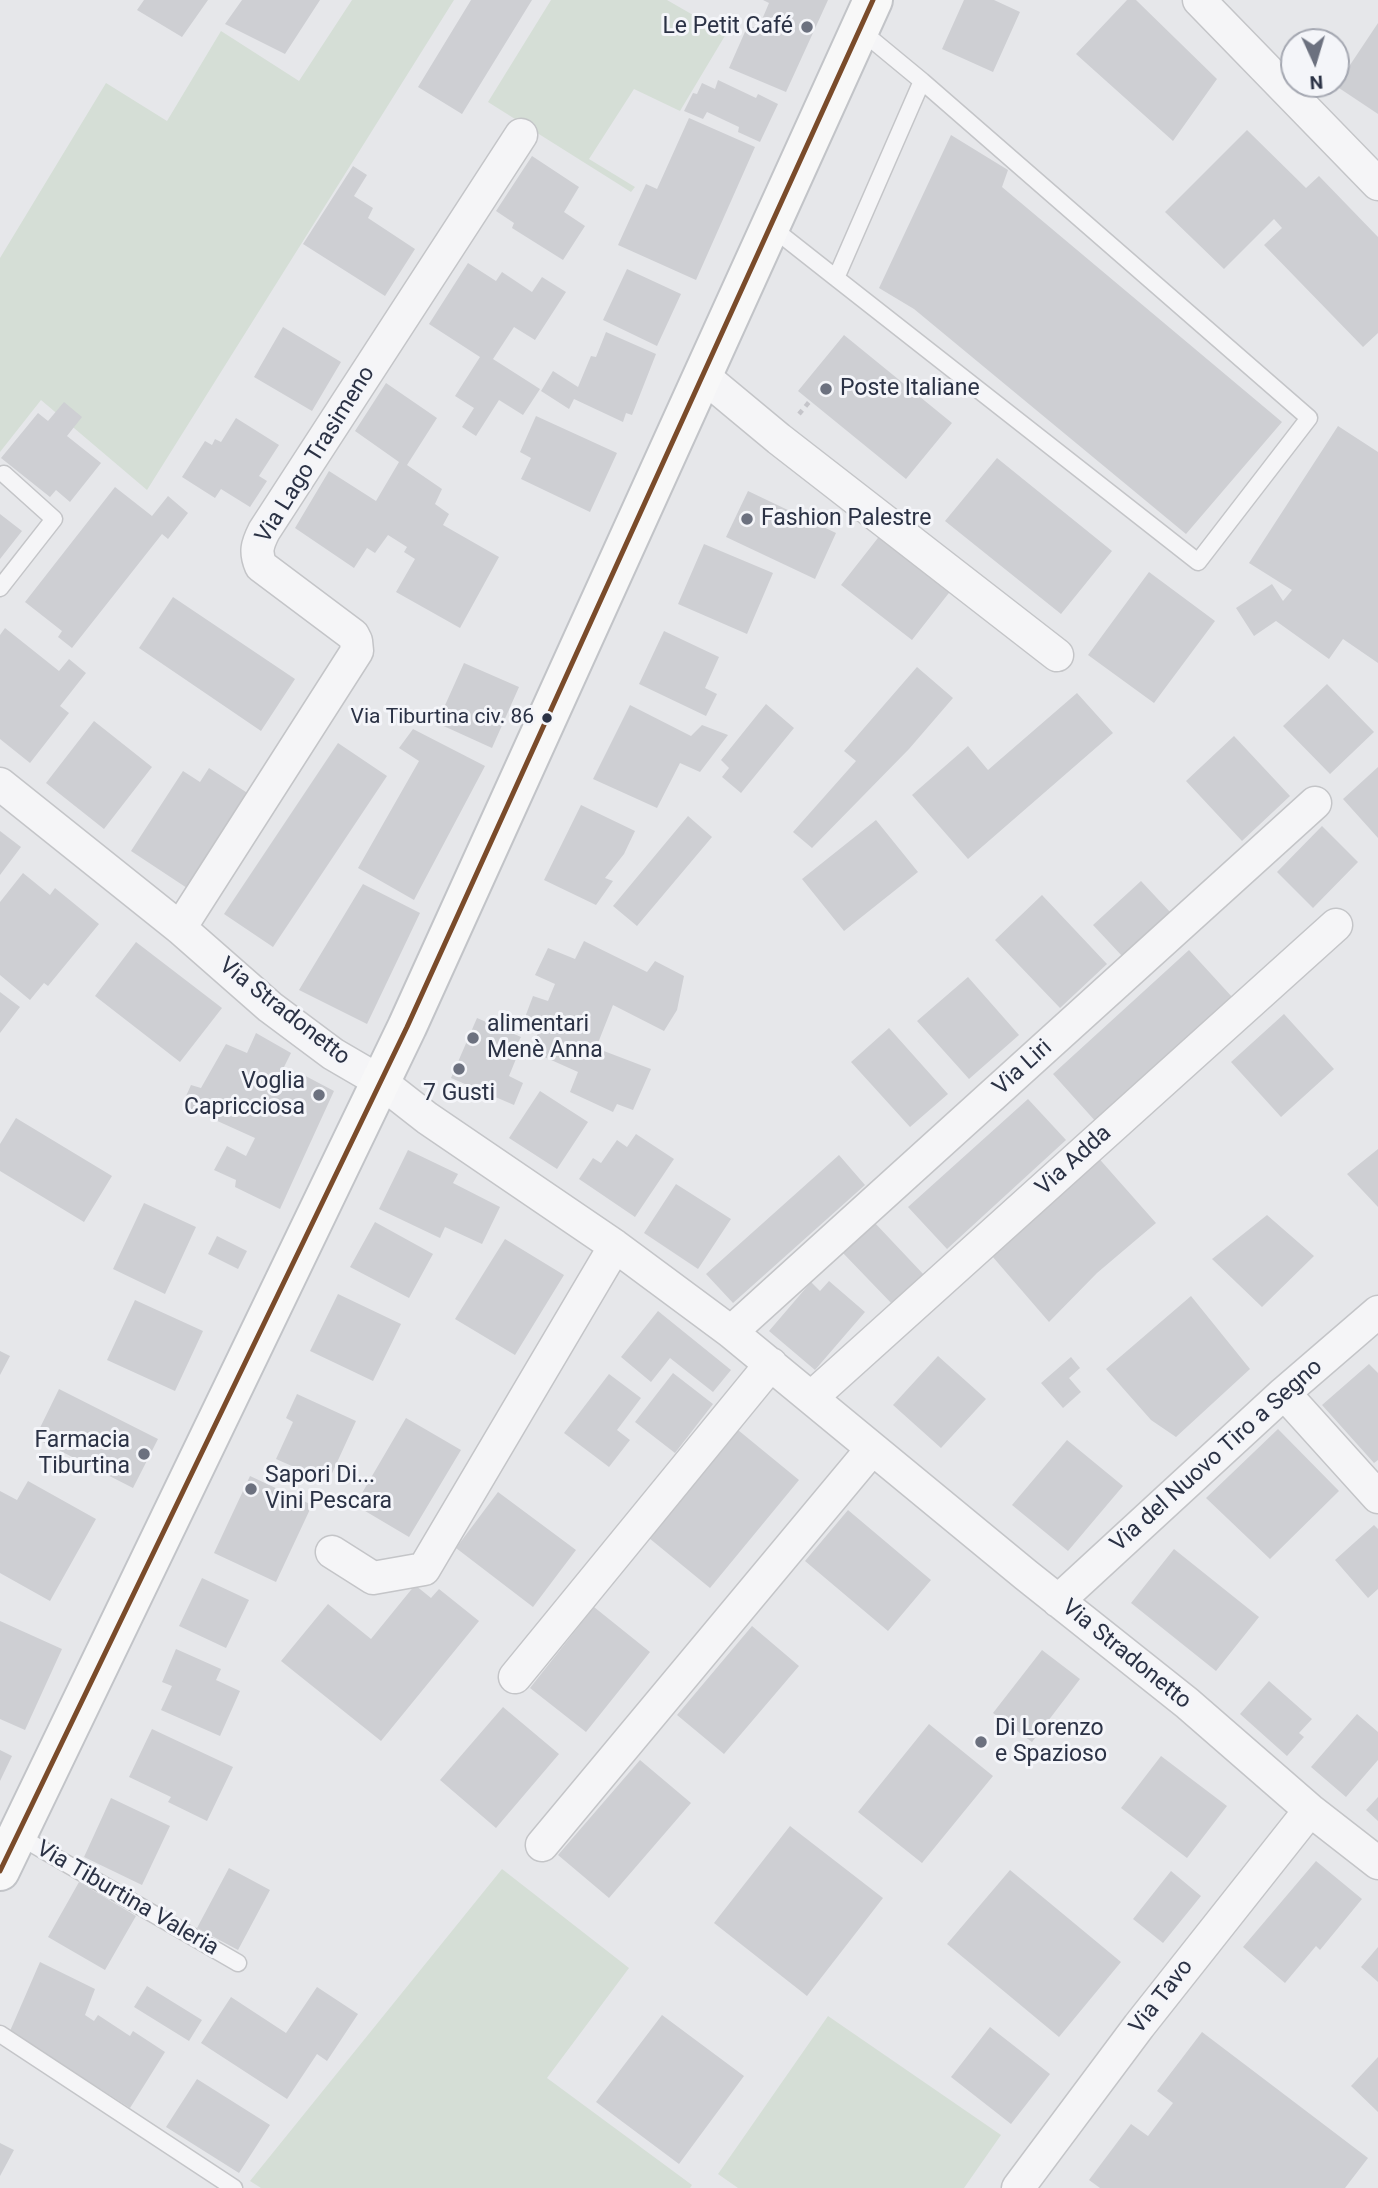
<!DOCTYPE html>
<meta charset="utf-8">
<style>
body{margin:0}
#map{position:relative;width:1378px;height:2188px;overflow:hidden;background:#e6e7ea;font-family:Roboto,sans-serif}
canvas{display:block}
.north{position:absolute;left:1280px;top:28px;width:70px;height:70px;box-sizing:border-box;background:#f4f5f9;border:2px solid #a4a7b1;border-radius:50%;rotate:176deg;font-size:19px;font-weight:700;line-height:28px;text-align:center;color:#2b3245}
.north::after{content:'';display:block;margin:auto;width:24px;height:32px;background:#6c717f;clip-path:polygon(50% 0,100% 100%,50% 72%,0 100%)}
</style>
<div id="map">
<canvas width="1378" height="2188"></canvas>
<div class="north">N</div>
</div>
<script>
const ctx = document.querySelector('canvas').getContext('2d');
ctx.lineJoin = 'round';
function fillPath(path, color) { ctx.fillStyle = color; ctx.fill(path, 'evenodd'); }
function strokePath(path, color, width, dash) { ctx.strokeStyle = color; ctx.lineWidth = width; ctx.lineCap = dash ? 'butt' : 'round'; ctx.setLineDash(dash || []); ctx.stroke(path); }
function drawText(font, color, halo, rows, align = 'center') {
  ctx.font = font + ' Roboto,sans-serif'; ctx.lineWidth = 6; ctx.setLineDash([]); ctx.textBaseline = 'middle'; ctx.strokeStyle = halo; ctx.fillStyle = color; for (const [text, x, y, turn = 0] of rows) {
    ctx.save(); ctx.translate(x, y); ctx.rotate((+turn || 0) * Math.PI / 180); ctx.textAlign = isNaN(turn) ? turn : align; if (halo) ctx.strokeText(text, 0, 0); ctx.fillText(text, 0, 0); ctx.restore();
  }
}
fillPath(new Path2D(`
 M352 0H454L147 490 41 400 0 452V258L106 83 167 121 221 31 299 81Z
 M551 0H667L726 34 680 111 634 89 589 159 635 187 631 192 488 102Z
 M502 1869 629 1968 547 2078 692 2185 690 2188H261L250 2181Z
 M828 2016 1001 2135 964 2188H738L718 2174Z`), '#d5ded6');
fillPath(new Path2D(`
 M144 0H208L182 37 137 10Z
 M242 0H320L285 54 225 24Z
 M471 0H532L462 114 418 87Z
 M763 0H828L786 92 729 68 748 25 758 29 769 3Z
 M964 0H994L1020 12 993 72 942 49Z
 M1127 0H1136L1217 79 1173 141 1076 54Z
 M1378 23V114L1336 86Z
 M718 80 756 98 758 94 778 104 760 142 738 132 739 127 707 112 703 119 684 111 693 93 697 94 702 83 715 89Z
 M689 118 755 147 696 280 618 245 646 184 657 189Z
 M1247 130 1306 188 1319 176 1378 237V333L1363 347 1264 245 1282 228 1274 219 1224 269 1165 212Z
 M951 135 1008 170 1002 187 1282 422 1186 534 914 309 879 288Z
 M532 156 579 187 564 212 585 226 563 260 512 228 514 223 496 211Z
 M353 166 367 175 354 196 373 208 368 218 415 249 385 296 303 244Z
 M468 263 496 281 502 272 532 292 542 277 566 292 535 340 514 327 493 359 540 389 523 415 499 400 476 436 462 427 474 408 455 396 480 357 429 324Z
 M627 269 681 294 657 346 603 320Z
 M283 327 341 362 312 411 254 377Z
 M606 332 656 354 632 415 626 413 623 422 574 399 569 409 541 391 553 371 578 387 591 356 596 357Z
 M844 335 952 423 906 479 798 391Z
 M386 383 437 418 407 465 442 489 435 504 449 514 443 525 499 557 460 628 396 592 415 559 404 552 407 547 388 535 375 553 367 548 354 568 295 528 329 471 376 501 399 462 355 431Z
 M64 402 82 417 67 436 101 463 70 502 56 490 50 497 1 458 38 413 48 421Z
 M536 416 617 453 590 512 521 479 531 458 520 452Z
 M236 418 279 445 259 476 267 481 250 507 221 489 215 498 182 477 205 441 212 445 215 439 221 442Z
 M1338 426 1378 452V663L1343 639 1329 659 1276 621 1254 636 1236 608 1272 584 1283 601 1292 590 1249 563Z
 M997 458 1112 551 1061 614 945 521Z
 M115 487 152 516 168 496 188 513 168 539 162 534 72 648 58 637 62 631 25 602Z
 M748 491 836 533 815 579 726 537Z
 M0 514 22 531 0 559Z
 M881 534 952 589 912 640 841 585Z
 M704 544 773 573 747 634 678 604Z
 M1149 572 1215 621 1154 703 1088 655Z
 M173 597 295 679 261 731 139 648Z
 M5 628 59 671 69 659 86 673 60 706 69 713 30 763 0 739V635Z
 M664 631 719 657 705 688 717 694 706 716 639 684Z
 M464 663 519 687 492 748 437 723Z
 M917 667 953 698 909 749 812 848 793 832 856 761 844 751Z
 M1327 684 1374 732 1330 774 1283 726Z
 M1077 693 1113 733 968 859 912 795 968 746 988 770Z
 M766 704 794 728 741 793 722 777 729 768 721 760Z
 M630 705 691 736 702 725 728 735 700 772 680 763 657 808 593 779Z
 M94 721 152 767 104 829 46 783Z
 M413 729 485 766 414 900 358 868 419 761 399 748Z
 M1234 736 1290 796 1242 841 1186 781Z
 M338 743 387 776 273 947 224 914Z
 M1378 767V838L1343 799Z
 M209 768 249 794 187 888 131 851 183 771 200 782Z
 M581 805 635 831 624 854 605 878 613 881 596 905 544 880Z
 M688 816 712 837 637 926 613 906Z
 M876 820 918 872 844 931 802 879Z
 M1322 826 1358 862 1313 908 1277 872Z
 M0 831 21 847 0 875Z
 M23 873 50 895 55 888 99 924 48 986 44 983 30 1000 0 975V902Z
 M1141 881 1170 912 1122 956 1093 925Z
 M363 884 420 913 367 1024 299 990Z
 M1042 895 1107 964 1060 1008 995 940Z
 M584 941 647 972 655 961 684 976 677 1010 664 1031 613 1005 596 1048 651 1069 633 1110 617 1104 613 1112 570 1092 578 1072 531 1051 540 1028 524 1020 533 996 548 1001 555 984 535 975 548 948 575 959Z
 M136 942 222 1008 180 1062 95 996Z
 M1189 950 1233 998 1097 1123 1053 1074Z
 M968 977 1019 1035 969 1079 917 1021Z
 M0 992 20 1007 0 1033Z
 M1284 1014 1334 1069 1281 1117 1231 1062Z
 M477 1018 521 1037 513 1052 518 1054 509 1076 523 1083 514 1105 451 1078Z
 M889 1028 948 1094 910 1127 851 1062Z
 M256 1033 291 1053 281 1073 292 1079 298 1072 334 1091 280 1209 235 1187 236 1180 214 1170 227 1146 246 1156 255 1138 182 1105 191 1085 201 1088 226 1044 247 1053Z
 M540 1091 588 1122 557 1169 509 1138Z
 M1028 1099 1066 1140 947 1249 908 1207Z
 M16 1118 112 1176 84 1222 0 1171V1144Z
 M636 1134 674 1159 635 1217 579 1179 593 1158 601 1163 617 1140 627 1147Z
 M1378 1149V1207L1347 1174Z
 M408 1150 458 1174 453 1183 500 1207 482 1244 445 1227 440 1238 379 1209Z
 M1095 1154 1156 1223 1097 1273 1049 1322 992 1256Z
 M839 1155 865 1185 733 1303 706 1274Z
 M676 1184 731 1219 698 1269 644 1233Z
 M144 1203 196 1227 165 1294 113 1269Z
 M1267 1215 1314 1256 1262 1307 1212 1259Z
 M375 1222 433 1254 409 1298 350 1267Z
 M874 1222 925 1276 894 1306 842 1252Z
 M217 1236 247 1251 238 1269 208 1254Z
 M505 1239 564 1275 515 1355 455 1319Z
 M829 1281 865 1312 815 1370 769 1331 811 1282 820 1291Z
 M338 1294 401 1324 373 1381 310 1351Z
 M1191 1296 1250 1369 1176 1437 1151 1420 1106 1369Z
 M135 1300 203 1331 175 1391 107 1360Z
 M658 1311 731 1370 713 1392 670 1358 651 1382 621 1357Z
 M0 1351 10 1356 0 1375Z
 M938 1356 986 1399 941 1448 893 1405Z
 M1071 1357 1080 1368 1069 1378 1081 1392 1063 1408 1041 1383Z
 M1369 1364 1378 1373V1460L1374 1463 1322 1405Z
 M673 1373 713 1404 675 1453 635 1422Z
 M609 1374 641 1398 617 1430 630 1440 609 1467 564 1433Z
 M59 1389 158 1439 133 1488 35 1438Z
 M297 1394 356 1421 328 1482 276 1459 293 1422 286 1418Z
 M406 1418 461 1450 409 1537 355 1505Z
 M1278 1429 1339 1491 1270 1559 1206 1498Z
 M738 1430 799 1480 710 1588 649 1538Z
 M1067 1440 1123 1486 1068 1551 1012 1505Z
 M250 1476 312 1505 276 1582 214 1553Z
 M28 1481 96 1519 50 1601 0 1573V1491L17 1500Z
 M498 1492 576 1550 533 1607 456 1548Z
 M848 1510 931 1580 888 1631 805 1561Z
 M1374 1525 1378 1529V1589L1368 1598 1335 1560Z
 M1174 1549 1259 1617 1216 1671 1131 1603Z
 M202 1578 249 1600 226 1648 179 1626Z
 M415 1585 431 1598 439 1589 479 1621 381 1741 281 1661 328 1604 371 1639Z
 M594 1607 650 1652 586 1732 530 1688Z
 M0 1621 62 1649 25 1730 0 1719Z
 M752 1626 799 1666 724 1754 677 1715Z
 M176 1649 221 1669 216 1680 240 1691 220 1736 161 1710 172 1686 162 1682Z
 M1042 1650 1080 1679 1032 1742 993 1713Z
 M1269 1681 1312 1719 1299 1733 1304 1737 1287 1756 1240 1714Z
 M503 1707 559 1754 496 1828 440 1780Z
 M1357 1714 1378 1732V1760L1346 1797 1311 1767Z
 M929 1724 993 1776 922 1863 858 1812Z
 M152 1729 233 1767 207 1821 168 1802 171 1797 129 1777Z
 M0 1750 12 1756 0 1781Z
 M1161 1756 1227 1806 1187 1858 1121 1808Z
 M640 1760 691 1803 609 1898 558 1855Z
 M1378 1797V1821L1366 1810Z
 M111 1798 170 1826 142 1885 84 1857Z
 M790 1826 883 1898 807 1996 714 1923Z
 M1316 1861 1362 1899 1320 1950 1316 1946 1285 1983 1243 1947Z
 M229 1868 270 1890 238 1950 197 1928Z
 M1010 1870 1121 1962 1059 2037 947 1944Z
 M1171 1871 1201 1896 1163 1943 1133 1919Z
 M79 1882 136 1916 105 1970 48 1937Z
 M1378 1947V1982L1361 1967Z
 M40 1962 95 1989 85 2015 94 2021 98 2015 130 2036 133 2031 165 2052 130 2108 10 2031Z
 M147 1986 202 2020 189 2041 134 2007Z
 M317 1987 358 2014 327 2061 317 2054 287 2099 201 2043 231 1997 286 2033Z
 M662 2015 744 2076 679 2164 596 2102Z
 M990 2027 1050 2074 1011 2124 951 2077Z
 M1202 2032 1368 2158 1345 2188H1100L1089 2180 1131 2124 1148 2136 1173 2103 1157 2091Z
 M1378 2057V2112L1351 2086Z
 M197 2079 270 2125 239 2173 166 2127Z
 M0 2143 14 2150 0 2176Z`), '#cecfd3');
const service = new Path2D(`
 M859 29 922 81 1309 418 1198 562 836 278 922 81
 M770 226 836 278
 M0 588 54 519 4 474
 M17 1835 238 1963
 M0 2034 234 2188`);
const minor = new Path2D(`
 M1199 0 1378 184
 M702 375 779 439 1057 655
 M0 784 180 928 270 1007 333 1054 381 1082 427 1118 615 1246 731 1332 1026 1575 1187 1703 1310 1810 1378 1863
 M180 928 357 651 356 641 353 635 261 566C255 552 257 545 264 531L521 135
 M731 1332 1315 803
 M1284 1393 1378 1497
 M812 1397 1336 925
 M332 1552 373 1578 424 1569 615 1246
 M1058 1601 1284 1393 1378 1312
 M515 1677 771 1364
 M542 1845 872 1449
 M1018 2188 1139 2026 1310 1810`);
const primary = new Path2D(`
 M0 1871 407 1027 873 0`);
strokePath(service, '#c4c5c8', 19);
strokePath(minor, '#c4c5c8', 35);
strokePath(primary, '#c2c4c8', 42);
strokePath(new Path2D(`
 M799 414 810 401`), '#c5c5ca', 4.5, [5, 5]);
strokePath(service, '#f5f5f7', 16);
strokePath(minor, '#f5f5f7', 32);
strokePath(primary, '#f8f8f8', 38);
strokePath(new Path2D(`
 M0 1871 407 1027 873 0`), '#7a4b2a', 5);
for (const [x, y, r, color] of [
 [807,27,7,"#6c717f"],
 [826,389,7,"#6c717f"],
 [747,519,7,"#6c717f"],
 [547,718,6,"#2b3245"],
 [473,1038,7,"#6c717f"],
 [459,1069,7,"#6c717f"],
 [319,1095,7,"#6c717f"],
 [144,1454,7,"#6c717f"],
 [251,1489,7,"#6c717f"],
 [981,1742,7,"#6c717f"]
]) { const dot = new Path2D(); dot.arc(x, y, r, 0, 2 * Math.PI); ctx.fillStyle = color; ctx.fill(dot); strokePath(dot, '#f4f5f9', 2.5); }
drawText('21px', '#2b3245', '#f4f5f9', [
 ["Via Tiburtina civ. 86",534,718]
], 'right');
drawText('23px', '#2b3245', '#f4f5f9', [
 ["Le Petit Café",793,27,"right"],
 ["Poste Italiane",840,389],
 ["Fashion Palestre",761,519],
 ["alimentari",487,1025],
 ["Menè Anna",487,1051],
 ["Voglia",305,1082,"right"],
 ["Capricciosa",305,1108,"right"],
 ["7 Gusti",459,1094,"center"],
 ["Farmacia",130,1441,"right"],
 ["Tiburtina",130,1467,"right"],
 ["Sapori Di...",265,1476],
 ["Vini Pescara",265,1502],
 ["Di Lorenzo",995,1729],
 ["e Spazioso",995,1755]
], 'left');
drawText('23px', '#2b3245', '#f4f5f9', [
 ["Via Lago Trasimeno",316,455,-58],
 ["Via Stradonetto",284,1012,38],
 ["Via Liri",1023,1068,-42],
 ["Via Adda",1074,1161,-42],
 ["Via del Nuovo Tiro a Segno",1217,1456,-42],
 ["Via Stradonetto",1126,1655,39],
 ["Via Tiburtina Valeria",127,1899,30],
 ["Via Tavo",1162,1997,-52]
]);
</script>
